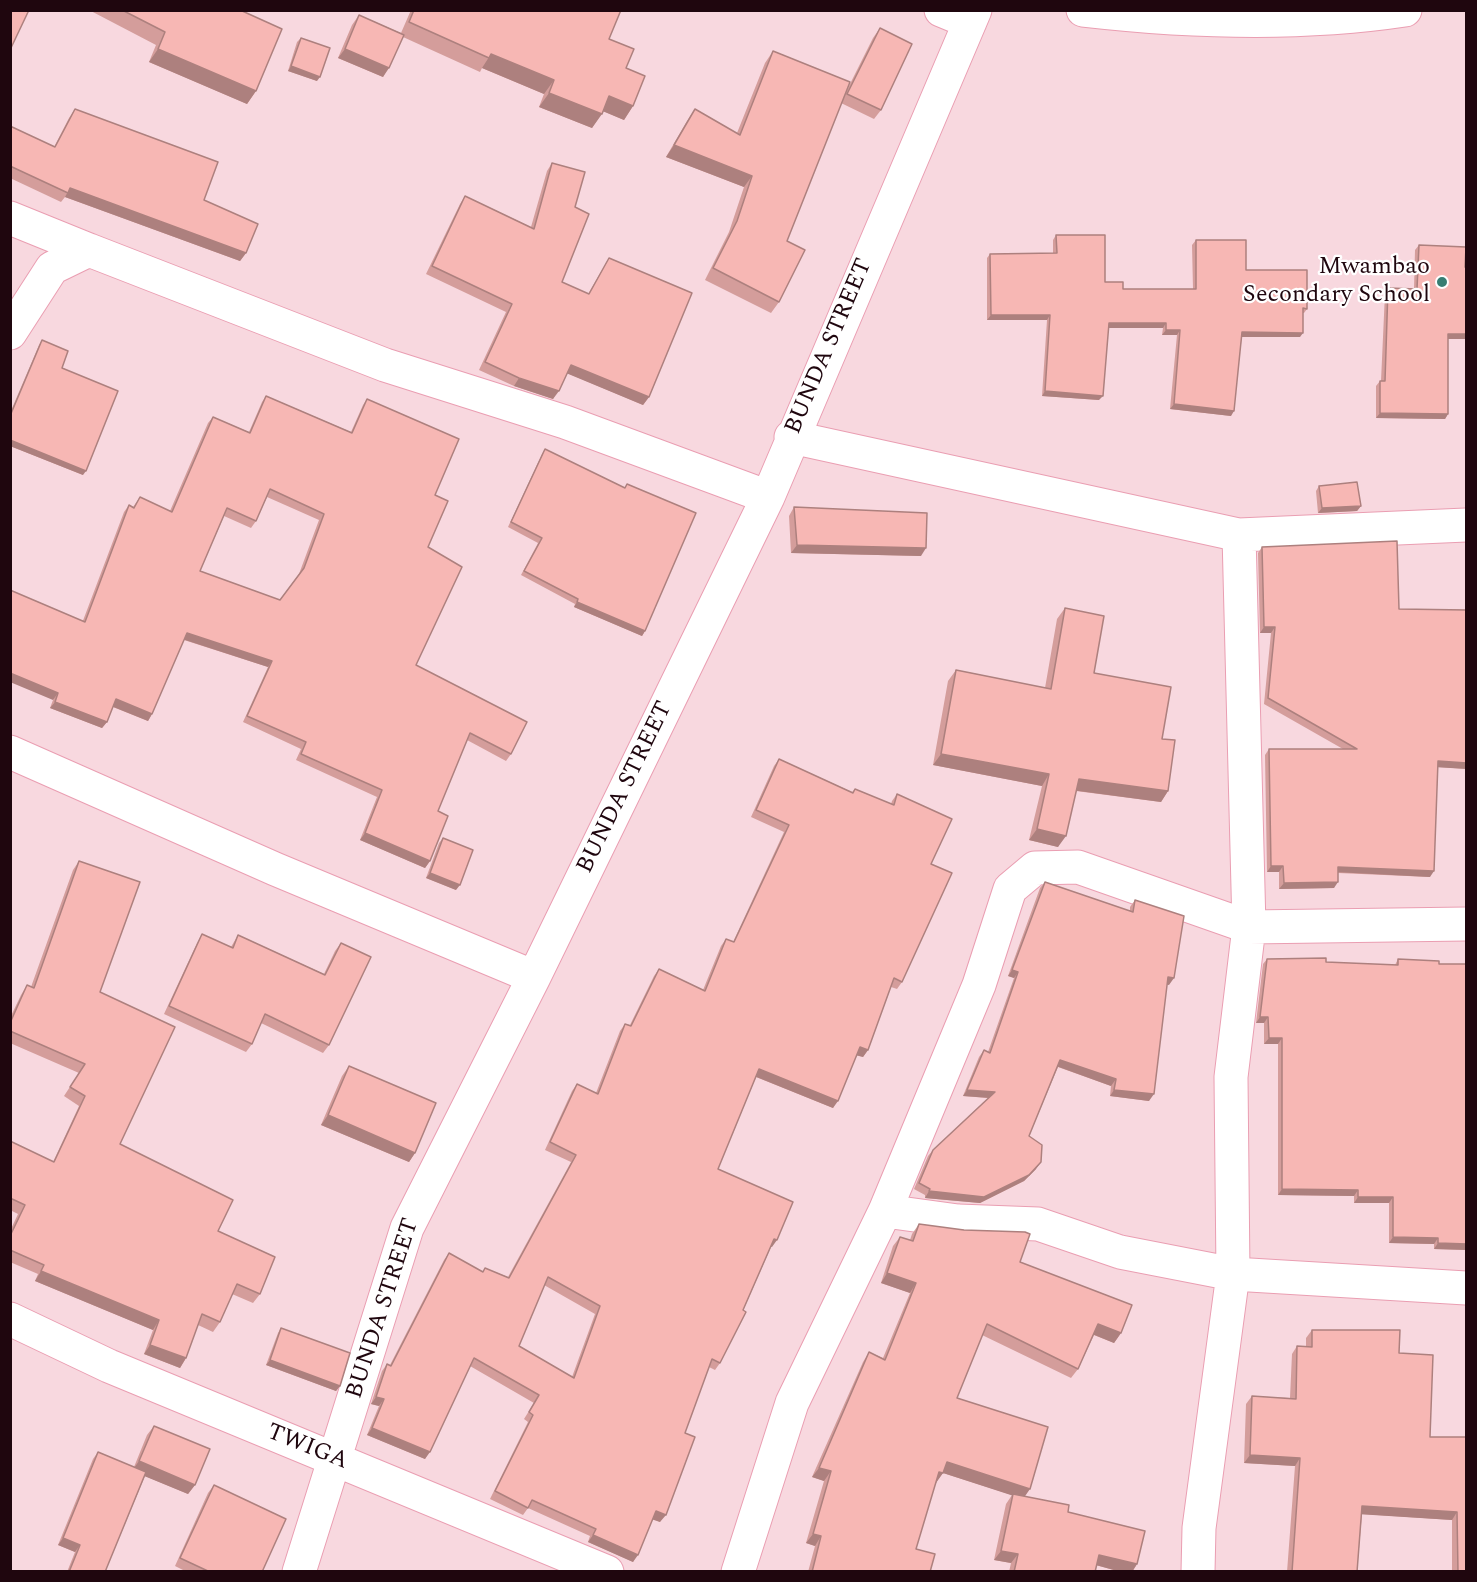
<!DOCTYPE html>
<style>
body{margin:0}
#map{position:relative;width:1477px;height:1582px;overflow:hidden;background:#f8d8df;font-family:Spectral,serif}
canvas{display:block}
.frame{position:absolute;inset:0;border:12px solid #1f060e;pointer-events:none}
</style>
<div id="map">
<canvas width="1477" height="1582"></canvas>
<div class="frame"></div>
</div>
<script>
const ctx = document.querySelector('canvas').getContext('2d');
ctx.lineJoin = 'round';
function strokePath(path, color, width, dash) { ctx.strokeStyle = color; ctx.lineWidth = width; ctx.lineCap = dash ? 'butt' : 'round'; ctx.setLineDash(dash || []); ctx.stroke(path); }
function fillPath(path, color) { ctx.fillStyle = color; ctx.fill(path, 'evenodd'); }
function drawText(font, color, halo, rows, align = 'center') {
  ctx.font = font + ' Spectral,serif'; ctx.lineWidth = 4.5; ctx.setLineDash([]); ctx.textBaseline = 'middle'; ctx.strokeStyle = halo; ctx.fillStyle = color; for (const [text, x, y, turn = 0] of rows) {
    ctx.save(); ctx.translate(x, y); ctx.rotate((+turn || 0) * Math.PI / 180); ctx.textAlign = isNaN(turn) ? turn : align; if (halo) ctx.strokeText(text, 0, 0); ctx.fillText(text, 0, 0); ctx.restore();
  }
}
const minor = new Path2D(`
 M941 10 970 22
 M1083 10C1189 22 1299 26 1405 10
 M10 218 89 250
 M10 333 52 268 89 250 385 365 565 422 768 497
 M791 437 1239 535 1466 525
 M10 752 275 869 534 977
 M885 1211 958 1221 1038 1224 1120 1252 1233 1274 1466 1288
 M10 1319 109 1366 607 1572
 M299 1572 407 1228 534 977 768 497 975 10
 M738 1572 792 1403 885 1211 979 985 1010 889 1035 868 1078 867 1249 927 1466 924
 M1198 1572 1199 1528 1233 1274 1231 1077 1249 927 1239 535`);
strokePath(minor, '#ea9eb2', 35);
strokePath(minor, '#fff', 33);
fillPath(new Path2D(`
 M89 10H240L256 91 247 104 149 62 156 45Z
 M411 10H621L609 39 626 68 633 106 624 120 603 111 592 128 539 107 544 94 482 68 480 72 403 37 383 77 338 58 352 25 359 15 401 33Z
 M880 28 881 110 874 119 841 103 787 241 779 302 771 313 705 280 729 232 744 187 666 157 687 121 695 109 737 133 765 63 773 51 842 100 873 38Z
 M301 38 317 81 288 71 297 42Z
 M75 109 204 200 246 253 240 261 65 197 61 202 10 178V126L54 147 69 118Z
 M552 163 575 207 562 282 588 294 609 258 649 397 643 405 567 373 553 399 514 386 479 370 506 312 426 274 460 204 465 196 531 227 547 171Z
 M1056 235 1105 282 1123 289H1193L1192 245 1196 240 1307 309 1304 313H1303L1300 337H1242L1231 416 1170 409 1177 335H1162L1163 328H1108L1099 400 1042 396 1047 320H987V258L990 254 1053 253V240Z
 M1419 245 1467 268V339H1448V414L1445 419 1376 418V386L1380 381H1381L1385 293 1388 288 1414 289 1415 250Z
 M42 340 62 368 83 475 10 446V413L39 345Z
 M266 396 351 432 363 405 367 399 435 495 428 547 416 665 511 754 506 761 467 740 438 811 430 861 425 868 360 840 377 797 296 760 301 749 243 722 268 667 184 640 152 714 148 721 113 707 107 722 102 728 50 708 124 512 129 505 133 507 140 497 170 511 208 423 213 417 249 432 262 402ZM267 497 319 520 299 574 280 600 200 571 224 516 251 528 256 521Z
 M545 449 625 488 627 484 645 631 642 636 574 607 575 604 521 575 538 543 508 527 542 454Z
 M1319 486 1361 506 1357 511 1318 513 1316 491Z
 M794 507 921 556 791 553 789 516Z
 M1262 547 1399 609 1467 610V769L1438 767 1430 877 1338 873 1334 888 1279 889V872H1267L1265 755 1269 749H1343L1264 704 1271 633H1260L1258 553Z
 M1065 608 1094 673 1162 739 1168 791 1161 802 1076 791 1058 847 1029 840 1042 786 933 765 948 681 956 670 1045 688 1057 619Z
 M779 759 852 792 855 789 891 804 892 801 897 794 931 864 902 982 897 989 891 987 868 1050 863 1057 857 1055 833 1108 756 1077 718 1169 772 1247H771L720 1363 715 1370 709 1367 685 1433 660 1522 653 1519 633 1562 588 1542 590 1536 528 1508 523 1515 490 1499 528 1422 524 1419 534 1403 470 1366 425 1459 367 1435 379 1406 371 1404 382 1371 387 1364 390 1365 444 1260 449 1253 482 1272 485 1268 508 1277 571 1162 545 1150 572 1091 577 1084 596 1093 620 1031 625 1024 630 1025 654 976 659 969 703 990 721 946 726 939 733 942 784 832 751 817 774 766ZM544 1285 595 1314 572 1377 519 1346Z
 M443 838 456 890 426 878 439 843Z
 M79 861 100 992 120 1144 218 1231 260 1294 253 1303 232 1294 220 1322 213 1332 198 1325 186 1358 180 1368 144 1354 153 1330 35 1281 38 1274 10 1262V1231L18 1214 10 1210V1141L53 1162 79 1106 64 1096 79 1073 10 1043V1018L21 995 27 985 31 987 73 870Z
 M1045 882 1130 911V907L1135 900 1169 985 1167 984 1149 1101 1110 1096 1111 1086 1058 1067 1029 1136 1036 1169 1024 1181 980 1203 925 1198V1195L914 1189 928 1156 933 1150 988 1098 963 1096 979 1057 984 1050 988 1052 1014 978 1008 976 1040 888Z
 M202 934 231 947 238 935 324 974 335 951 341 943 329 1045 323 1053 261 1023 252 1044 246 1052 164 1014 197 943Z
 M1267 959 1326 962 1395 965 1398 959 1467 1250 1434 1249V1244L1389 1243V1203H1354V1196L1278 1195V1044H1264V1023H1256L1263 964Z
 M349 1066 415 1153 409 1162 321 1125 342 1076Z
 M919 1224 1020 1262 1121 1333 1114 1343 1094 1335 1078 1369 1071 1378 982 1335 957 1398 1025 1496 1068 1512 1137 1564 1132 1572H1121L1096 1565 1095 1572H1009L1011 1563 994 1560 1006 1504 1012 1495 943 1473 935 1483 916 1549 930 1572H808L815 1546 806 1543 824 1481 812 1477 863 1362 869 1352 883 1358 910 1293 881 1283 893 1246 900 1237 910 1240 912 1234Z
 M281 1328 340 1386 336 1391 266 1365 278 1333Z
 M1312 1330 1399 1353 1430 1437H1467V1572H1452V1520L1362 1514 1357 1572H1287L1295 1466 1244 1463 1246 1404 1252 1396 1290 1398 1292 1354 1297 1346 1306 1347V1338Z
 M154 1426 195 1485 188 1494 145 1476 105 1572H67L75 1552 58 1545 93 1459 98 1452 134 1467 147 1435Z
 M214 1485 262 1572H187L175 1566 208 1493Z`), '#d49d9b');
fillPath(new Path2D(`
 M158 49 256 91 247 104 149 62Z
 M345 49 389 68 383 77 338 58Z
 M491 54 554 80 544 94 482 68Z
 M291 66 320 77 317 81 288 71Z
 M549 93 602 114 592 128 539 107Z
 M609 96 633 106 624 120 600 110Z
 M674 145 752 176 744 187 666 157Z
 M70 188 246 253 240 261 65 197Z
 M991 315H1050L1047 320H987Z
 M1109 323H1166L1163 328H1105Z
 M1166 330H1180L1177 335H1162Z
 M1242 332 1303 333 1300 337H1239Z
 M1448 334H1467V339H1445Z
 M571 365 649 397 643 405 566 373Z
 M519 378 559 391 553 399 514 386Z
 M1045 391 1103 396 1099 400 1042 396Z
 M1174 404 1234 411 1231 416 1170 409Z
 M1380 413 1448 414 1445 419 1376 418Z
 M10 440 86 471 83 475 10 446Z
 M1361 506 1357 511 1318 513 1322 508Z
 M797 545 926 548 921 556 791 553Z
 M577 602 645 631 642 636 574 607Z
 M1264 627H1275L1271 633H1260Z
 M187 633 272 661 268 667 182 639Z
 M10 673 58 693 53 700 10 682Z
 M116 699 152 714 148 721 111 706Z
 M55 702 107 722 102 728 50 708Z
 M941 754 1049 774 1042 786 933 765Z
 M1438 761 1467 763V769L1434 767Z
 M1079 779 1168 791 1161 802 1071 790Z
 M1037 829 1066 836 1058 847 1029 840Z
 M365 833 430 861 425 868 360 840Z
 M1271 866H1283L1279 872H1267Z
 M1338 867 1434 871 1430 877 1334 872Z
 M430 873 460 885 456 890 426 878Z
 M1338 882 1334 888 1279 889 1284 883Z
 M1012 970 1018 972 1014 978 1008 976Z
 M1168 977 1174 978 1169 985 1163 984Z
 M1260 1017H1268L1264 1023H1256Z
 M1269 1038H1282L1278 1044H1264Z
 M860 1047 868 1050 863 1057 855 1055Z
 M1060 1060 1116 1079 1111 1086 1056 1066Z
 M759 1069 838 1101 833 1108 754 1076Z
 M967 1090 995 1092 990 1098 963 1096Z
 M1114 1090 1154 1094 1149 1101 1110 1096Z
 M328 1115 415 1153 409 1162 321 1125Z
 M1041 1162 1036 1169 1024 1181 980 1203 925 1198 929 1191Z
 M1282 1189 1358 1190 1354 1196 1278 1195Z
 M1358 1197H1393L1389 1203H1354Z
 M1393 1237 1438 1238 1434 1244 1389 1243Z
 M774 1239 777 1240 772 1247 769 1246Z
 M1438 1243 1467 1244V1250L1434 1249Z
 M41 1271 159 1320 153 1330 35 1281Z
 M887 1273 916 1283 910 1293 881 1283Z
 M1098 1324 1121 1333 1114 1343 1092 1334Z
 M150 1345 186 1358 180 1368 144 1354Z
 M270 1360 340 1386 336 1391 266 1365Z
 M376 1397 384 1399 379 1406 371 1404Z
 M372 1428 430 1452 425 1459 367 1435Z
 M1250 1455 1300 1458 1295 1466 1244 1463Z
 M139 1461 195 1485 188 1494 132 1471Z
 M947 1462 1030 1489 1023 1499 940 1472Z
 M819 1468 831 1471 824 1481 812 1477Z
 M939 1472 943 1473 936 1483 932 1481Z
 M1362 1506 1457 1512 1452 1520 1357 1514Z
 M656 1511 666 1515 660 1522 651 1519Z
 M813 1534 821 1536 815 1546 806 1543Z
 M593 1535 638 1555 633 1562 588 1542Z
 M63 1538 80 1545 75 1552 58 1545Z
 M1001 1551 1018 1554 1011 1563 994 1560Z
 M1099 1555 1137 1564 1132 1572H1121L1092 1564Z`), '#ad807e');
const building = new Path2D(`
 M10 10H29L10 50Z
 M122 10H240L282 29 256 91 158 49 165 32Z
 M414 10H621L609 39 634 49 626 68 645 76 633 106 609 96 602 114 549 93 554 80 491 54 489 58 409 22Z
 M359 15 404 35 389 68 345 49Z
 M880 28 912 44 881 110 847 94Z
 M301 38 330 48 320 77 291 66Z
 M773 51 850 82 787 241 805 250 779 302 713 268 737 221 752 176 674 145 695 109 740 135Z
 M75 109 218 162 204 200 258 224 246 253 70 188 68 193 10 166V126L55 147Z
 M552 163 585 172 575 207 589 214 562 282 589 294 609 258 692 293 649 397 571 365 559 391 519 378 485 362 512 304 432 266 465 196 534 229Z
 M1056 235H1105V282H1123V289H1196V240H1246V270H1307V309L1303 308V333L1242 332 1234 411 1174 404 1180 330H1166V323H1109L1103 396 1045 391 1050 315H991L990 254 1057 253Z
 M1419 245 1466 247 1465 267 1467 268V334H1448V414L1380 413V381H1385L1388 288 1417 289Z
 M42 340 68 351 62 368 118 391 86 471 10 440V416Z
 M266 396 352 433 367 399 459 439 435 495 448 501 428 547 462 567 416 665 527 722 511 754 470 733 438 811 448 816 430 861 365 833 382 790 301 754 306 742 247 716 272 661 187 633 152 714 116 699 107 722 55 702 58 693 10 673V590L85 622 129 505 134 508 140 497 172 512 213 417 250 433ZM270 489 324 514 304 568 280 600 200 571 227 508 256 521Z
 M545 449 625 488 627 484 696 513 645 631 577 602 578 599 524 571 542 538 511 522Z
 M1357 482 1361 506 1322 508 1319 486Z
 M794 507 927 513 926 548 797 545Z
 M1397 541 1399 609 1467 610V763L1438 761 1434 871 1338 867V882L1284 883 1283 866H1271L1269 749H1357L1268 698 1275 627H1264L1262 547Z
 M1065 608 1104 616 1094 673 1171 687 1162 739 1175 740 1168 791 1079 779 1066 836 1037 829 1049 774 941 754 956 670 1051 689Z
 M779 759 853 793 855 789 894 805 897 794 952 819 931 864 952 873 902 982 894 978 868 1050 860 1047 838 1101 759 1069 718 1169 793 1202 777 1240 774 1239 743 1310 746 1312 720 1363 712 1359 685 1433 695 1437 666 1515 656 1511 638 1555 593 1535 596 1529 532 1500 528 1508 495 1491 533 1415 529 1412 539 1395 474 1358 430 1452 372 1428 384 1399 376 1397 387 1364 391 1366 449 1253 483 1272 485 1268 509 1278 576 1155 550 1142 577 1084 598 1094 625 1024 631 1026 659 969 705 991 726 939 734 942 789 825 756 810ZM548 1277 600 1306 574 1378 519 1346Z
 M443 838 473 850 460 885 430 873Z
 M79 861 140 882 100 992 175 1027 120 1144 233 1200 218 1231 275 1257 260 1294 237 1284 220 1322 202 1314 186 1358 150 1345 159 1320 41 1271 44 1265 10 1250V1236L25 1205 10 1198V1141L54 1162 85 1096 70 1087 85 1064 10 1031V1023L27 985 34 988Z
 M1045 882 1133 912 1135 900 1184 916 1174 978 1168 977 1154 1094 1114 1090 1116 1079 1060 1060 1029 1136 1042 1145 1041 1162 1029 1175 984 1197 929 1191 930 1189 919 1183 933 1150 995 1092 967 1090 984 1050 990 1053 1018 972 1012 970Z
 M202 934 233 948 238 935 325 975 341 943 371 957 329 1045 265 1014 252 1044 169 1006Z
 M1326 958V962L1398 965V959L1439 961V964H1467V1244L1438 1243V1238L1393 1237V1197H1358V1190L1282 1189V1038H1269L1268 1017H1260L1267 959Z
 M349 1066 436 1103 415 1153 328 1115Z
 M919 1224 964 1230 1025 1232 1030 1234 1020 1262 1132 1305 1121 1333 1098 1324 1078 1369 987 1324 957 1398 1048 1427 1030 1489 947 1462 943 1473 939 1472 916 1549 935 1554 930 1572H812L821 1536 813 1534 831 1471 819 1468 869 1352 885 1360 916 1283 887 1273 900 1237 913 1241Z
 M281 1328 350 1353 340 1386 270 1360Z
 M1312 1330H1400L1399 1353 1433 1355 1430 1437H1467V1572H1458L1457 1512 1362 1506 1357 1572H1292L1300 1458 1250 1455 1252 1396 1296 1399 1297 1346 1312 1347Z
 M154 1426 210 1449 195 1485 139 1461Z
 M98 1452 146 1472 105 1572H69L80 1545 63 1538Z
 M214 1485 286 1519 262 1572H210L180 1558Z
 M1013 1494 1069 1505 1068 1512 1145 1531 1137 1564 1099 1555 1095 1572H1014L1018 1554 1001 1551Z`);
fillPath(building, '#f7b7b4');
strokePath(building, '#ad807e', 1.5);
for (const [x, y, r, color] of [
 [1442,282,6,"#387d72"]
]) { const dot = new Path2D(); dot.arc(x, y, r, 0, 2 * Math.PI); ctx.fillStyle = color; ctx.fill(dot); strokePath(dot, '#fff', 2); }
drawText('24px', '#1f060e', '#fff', [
 ["Mwambao",1430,268],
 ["Secondary School",1430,296]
], 'right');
drawText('24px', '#1f060e', '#fff', [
 ["BUNDA STREET",830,347,-67],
 ["BUNDA STREET",626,788,-64],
 ["BUNDA STREET",384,1309,-72],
 ["TWIGA",307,1448,22]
]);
</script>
